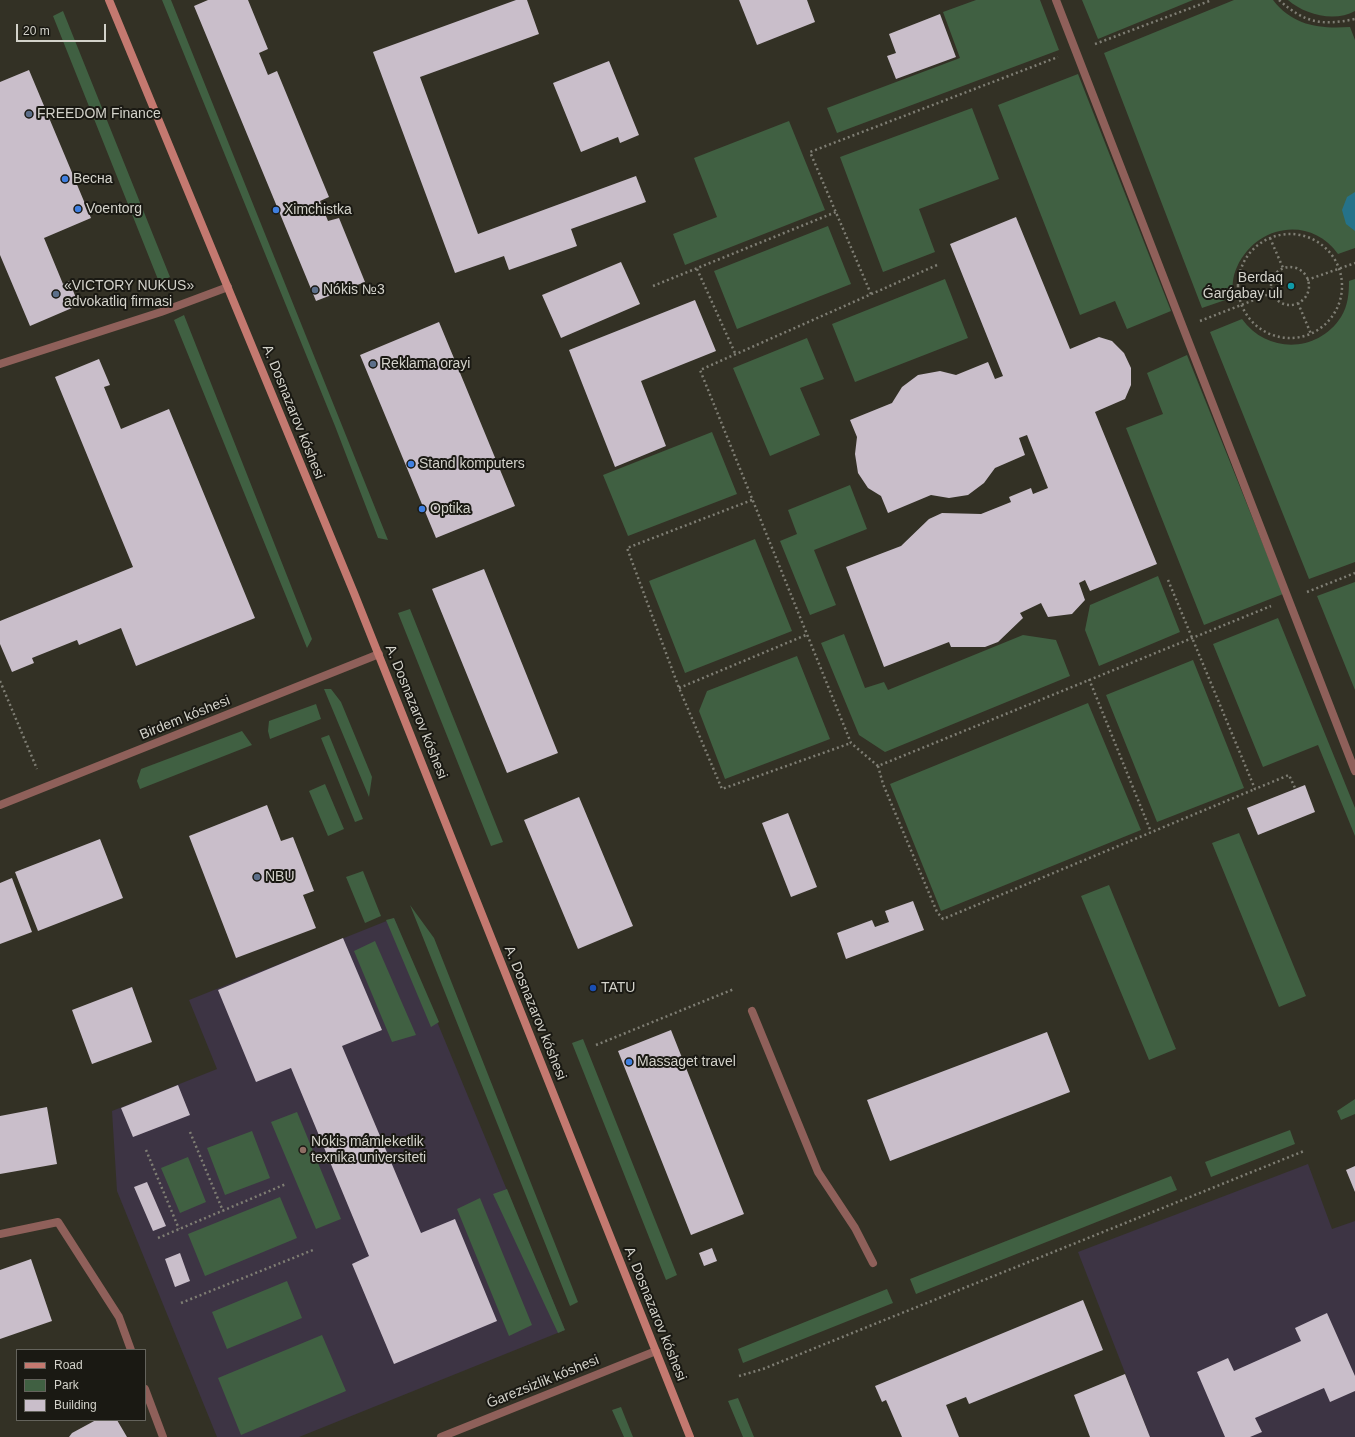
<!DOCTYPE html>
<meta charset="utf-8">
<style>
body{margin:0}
#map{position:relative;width:1355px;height:1437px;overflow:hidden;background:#333125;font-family:Helvetica,sans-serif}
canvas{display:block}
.legend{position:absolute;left:16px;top:1349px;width:130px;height:72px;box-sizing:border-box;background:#1a1913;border:1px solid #64635c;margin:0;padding:5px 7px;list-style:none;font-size:12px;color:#d3d2ca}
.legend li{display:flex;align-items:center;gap:8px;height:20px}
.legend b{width:20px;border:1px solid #64635c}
.scale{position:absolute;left:16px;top:24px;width:90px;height:18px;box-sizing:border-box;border:2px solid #d3d2ca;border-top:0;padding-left:5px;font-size:12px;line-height:14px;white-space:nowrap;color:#d3d2ca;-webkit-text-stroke:3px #1a1913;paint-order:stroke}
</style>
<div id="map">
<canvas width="1355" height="1437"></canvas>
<ul class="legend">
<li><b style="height:5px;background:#c47970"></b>Road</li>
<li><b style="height:11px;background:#406042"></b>Park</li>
<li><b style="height:11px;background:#c9beca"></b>Building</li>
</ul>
<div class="scale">20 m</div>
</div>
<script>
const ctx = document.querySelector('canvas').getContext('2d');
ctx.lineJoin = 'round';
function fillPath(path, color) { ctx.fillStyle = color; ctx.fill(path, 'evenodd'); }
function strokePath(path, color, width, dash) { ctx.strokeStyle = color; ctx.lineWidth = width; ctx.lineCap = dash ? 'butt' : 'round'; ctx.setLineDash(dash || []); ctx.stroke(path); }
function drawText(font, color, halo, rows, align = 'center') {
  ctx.font = font + ' Helvetica,sans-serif'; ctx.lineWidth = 4; ctx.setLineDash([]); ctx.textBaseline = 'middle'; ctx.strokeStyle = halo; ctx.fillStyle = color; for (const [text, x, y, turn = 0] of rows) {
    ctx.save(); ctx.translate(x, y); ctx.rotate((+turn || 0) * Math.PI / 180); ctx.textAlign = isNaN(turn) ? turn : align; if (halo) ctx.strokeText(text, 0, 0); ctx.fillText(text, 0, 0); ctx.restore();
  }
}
fillPath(new Path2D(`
 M394 918 565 1330 299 1437H217L117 1191 112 1111 217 1069 189 1000Z
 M1308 1164 1332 1229 1355 1221V1437H1150L1078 1252Z`), '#3d3444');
fillPath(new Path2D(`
 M162 0H171L388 540 378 538 335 426Z
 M976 0H1040L1059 50 837 133 827 108 960 58 943 12Z
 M1082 0H1193L1098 39Z
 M1234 0H1273C1293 26 1320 29 1350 27L1355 40V248L1338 254C1310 215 1256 225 1237 267 1233 275 1231 288 1234 297L1202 308 1104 53Z
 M1288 0H1355V11C1334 23 1304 14 1288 0Z
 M63 11 170 277 159 282 53 16Z
 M1078 74 1171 311 1127 329 1115 301 1080 315 998 105Z
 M972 108 999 179 919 209 935 252 883 272 840 157Z
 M789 121 825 210 685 265 673 234 717 217 694 158Z
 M828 226 851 284 737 329 714 271Z
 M945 279 968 338 855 382 832 324Z
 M1355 279V562L1309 579 1210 332 1242 319C1267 354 1318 353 1341 317 1348 306 1349 293 1349 281Z
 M184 315 312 639 307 648 174 320Z
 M807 338 824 379 800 388 820 435 770 456 733 368Z
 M1187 355 1283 594 1204 625 1126 428 1163 414 1147 373Z
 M712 432 737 494 628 536 603 475Z
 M850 485 867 529 814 550 836 605 810 615 780 541 797 534 788 510Z
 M755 539 792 631 685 673 649 581Z
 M1158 576 1180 632 1099 666 1085 630 1090 605Z
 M1355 582V690L1317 596Z
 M410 609 503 842 491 846 398 613Z
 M1278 618 1355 808V836L1318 745 1263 767 1213 644Z
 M844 634 865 688 884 682 888 690 1023 635 1056 640 1070 676 885 752 859 735 821 643Z
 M797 656 830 739 725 779 699 711 707 691Z
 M1193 660 1244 788 1157 822 1106 695Z
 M324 689H331L341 702 372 777 369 797Z
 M1088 703 1141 830 941 911 890 784Z
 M316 704 321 719 270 739 268 731 269 721Z
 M242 731 252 745 140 789 137 781 141 769Z
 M329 735 363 819 355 822 321 738Z
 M325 784 344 829 328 836 309 791Z
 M1239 833 1306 996 1279 1007 1212 843Z
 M363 871 381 916 365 923 346 877Z
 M1109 885 1176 1049 1149 1060 1081 896Z
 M410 905 434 938 578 1302 570 1306Z
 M394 918 439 1022 431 1027 386 920Z
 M375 941 416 1035 392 1042 354 951Z
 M583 1039 677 1275 666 1280 572 1043Z
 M1355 1099V1114L1341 1120 1337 1111Z
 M297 1112 341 1219 316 1229 271 1122Z
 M1290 1130 1295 1144 1211 1177 1205 1162Z
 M252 1131 270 1178 225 1195 207 1148Z
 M188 1157 206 1202 180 1213 161 1168Z
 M1171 1176 1177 1190 916 1294 910 1279Z
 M507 1189 565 1330 558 1333 493 1194Z
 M280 1197 297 1238 205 1276 188 1234Z
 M480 1198 532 1325 509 1336 457 1209Z
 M287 1281 302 1318 227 1349 212 1312Z
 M887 1289 893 1303 743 1363 738 1349Z
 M322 1335 346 1391 241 1435 218 1378Z
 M738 1398 754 1437H743L728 1401Z
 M621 1407 633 1437H624L612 1410Z`), '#406042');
fillPath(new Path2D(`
 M1355 192V231L1346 224 1342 210 1347 197Z`), '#257289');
fillPath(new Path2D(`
 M208 0H248L268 49 259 53 268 75 277 71 329 197 320 201 328 221 339 218 365 282 316 301 194 6Z
 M516 0H527L539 34 420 77 478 234 636 176 646 202 571 229 577 246 509 270 504 256 455 273 373 52Z
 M739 0H807L815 22 757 45Z
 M940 14 956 57 896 79 887 56 896 53 889 34Z
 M609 61 639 135 620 143 618 137 581 152 553 83Z
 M29 70 91 218 44 238 63 284 69 281 79 305 30 326 0 255V82Z
 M1016 217 1070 349 1099 337 1112 341 1124 353 1131 368V385L1125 399 1095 412 1157 564 1090 591 1085 580 1079 583 1085 600 1072 614 1048 617 1041 603 1020 613 1023 618 998 642 985 647H951L949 642 884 667 846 567 901 546 929 519 942 513 981 514 1011 502 1009 497 1031 488 1033 494 1048 488 1027 435 1019 438 1025 455 995 468 984 483 968 495 949 498 931 495 888 513 881 496 868 488 858 473 855 454 857 437 850 420 892 403 902 387 918 375 940 371 956 375 988 362 995 379 1003 376 950 244Z
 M621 262 640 304 561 338 542 295Z
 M695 300 716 351 641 381 666 446 615 467 569 350Z
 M439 322 515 506 436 538 360 355Z
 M99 359 110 385 104 387 121 429 169 409 255 618 136 666 121 628 79 645 77 640 32 658 34 663 12 672 0 644V621L133 567 55 377Z
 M484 569 558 753 507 773 432 589Z
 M1305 785 1315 812 1258 835 1247 808Z
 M579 797 633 926 578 949 524 820Z
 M267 805 281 841 293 837 314 891 303 895 316 928 236 958 189 836Z
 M788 813 817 887 791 897 762 823Z
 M100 839 123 898 38 931 15 872Z
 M12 878 32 932 0 944V883Z
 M913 901 924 930 846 959 837 933 872 920 875 927 889 922 885 911Z
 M343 938 382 1030 342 1046 421 1233 455 1219 497 1321 394 1364 352 1264 369 1256 291 1068 256 1082 218 990Z
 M132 987 152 1042 92 1064 72 1010Z
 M671 1030 744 1214 691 1235 618 1051Z
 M1047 1032 1070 1092 890 1161 867 1100Z
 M178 1085 190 1115 133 1137 121 1108Z
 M47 1107 57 1164 0 1174V1116Z
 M1355 1166V1192L1346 1170Z
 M147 1182 166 1226 153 1231 134 1187Z
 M712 1248 717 1261 704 1266 699 1253Z
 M180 1253 190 1281 175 1287 165 1259Z
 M31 1259 52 1321 0 1339V1270Z
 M1083 1300 1103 1350 969 1404 966 1397 946 1405 959 1437H902L886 1400 882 1402 875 1386Z
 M1327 1313 1355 1376V1391L1330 1402 1324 1388 1255 1418 1262 1432 1250 1437H1225L1197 1372 1228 1358 1234 1371 1301 1341 1295 1328Z
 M1125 1374 1150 1437H1090L1074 1395Z
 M96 1420H117L127 1437H69L72 1433Z`), '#c9beca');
strokePath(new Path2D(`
 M1279 0C1305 23 1321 26 1355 19
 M1095 44 1212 0
 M1238 286a52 52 0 1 1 104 0a52 52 0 1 1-104 0Z
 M1270 238 1283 268
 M937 265 700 370 851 743 878 766 1271 606
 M1271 286a19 19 0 1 1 38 0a19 19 0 1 1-38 0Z
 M697 269 735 353
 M1307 280 1355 263
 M653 286 836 212
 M871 294 810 152 1058 57
 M1298 303 1311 334
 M1200 321 1272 293
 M752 500 627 548 679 688 722 789 851 743
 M1168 580 1255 789 1289 775 1295 788
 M1307 592 1355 573
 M1089 679 1151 832
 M0 681 37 769
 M679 688 806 635
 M878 766 883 784 937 912 943 919 1255 789
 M596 1045 734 989
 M190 1132 223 1211
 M146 1150 179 1229
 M158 1238 286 1184
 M181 1303 313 1250
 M739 1376 763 1369 1304 1151`), '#7f7e74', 2.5, [2, 3]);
strokePath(new Path2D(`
 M1056 0 1355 771
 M752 1011 818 1172 855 1228 873 1263`), '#8f605a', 8);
strokePath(new Path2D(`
 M0 364 161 312 228 287
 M0 805 379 654
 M0 1234 58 1222 119 1317 131 1350
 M145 1389 163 1437
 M441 1437 656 1351`), '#8f605a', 8);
strokePath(new Path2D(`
 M109 0 354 593 690 1437`), '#c47970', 8);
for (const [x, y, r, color] of [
 [29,114,4,"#5c6f8a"],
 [65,179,4,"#3f7fe0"],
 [78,209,4,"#3f7fe0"],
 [276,210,4,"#3f7fe0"],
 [1291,286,4,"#0f9aa8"],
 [315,290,4,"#5c6f8a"],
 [56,294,4,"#5c6f8a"],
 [373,364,4,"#5c6f8a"],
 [411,464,4,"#3f7fe0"],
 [422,509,4,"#3f7fe0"],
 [257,877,4,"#5c6f8a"],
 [593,988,4,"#1a4fb4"],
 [629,1062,4,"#3f7fe0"],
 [303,1150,4,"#8d6e63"]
]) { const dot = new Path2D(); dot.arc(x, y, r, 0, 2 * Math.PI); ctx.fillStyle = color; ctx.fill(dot); strokePath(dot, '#1a1913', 1.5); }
drawText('14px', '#d3d2ca', '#1a1913', [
 ["FREEDOM Finance",37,114],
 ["Весна",73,179],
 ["Voentorg",86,209],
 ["Ximchistka",284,210],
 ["Berdaq",1283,278,"right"],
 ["Ǵarǵabay ulı",1283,294,"right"],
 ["«VICTORY NUKUS»",64,286],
 ["advokatliq firmasi",64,302],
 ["Nókis №3",323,290],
 ["Reklama orayi",381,364],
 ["Stand komputers",419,464],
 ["Optika",430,509],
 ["NBU",265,877],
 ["TATU",601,988],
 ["Massaget travel",637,1062],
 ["Nókis mámleketlik",311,1142],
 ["texnika universiteti",311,1158]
], 'left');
drawText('14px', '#d3d2ca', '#1a1913', [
 ["A. Dosnazarov kóshesi",293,412,68],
 ["A. Dosnazarov kóshesi",416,712,68],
 ["Birdem kóshesi",185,718,-22],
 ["A. Dosnazarov kóshesi",535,1013,68],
 ["A. Dosnazarov kóshesi",655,1314,68],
 ["Ǵarezsizlik kóshesi",543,1382,-22]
]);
</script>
